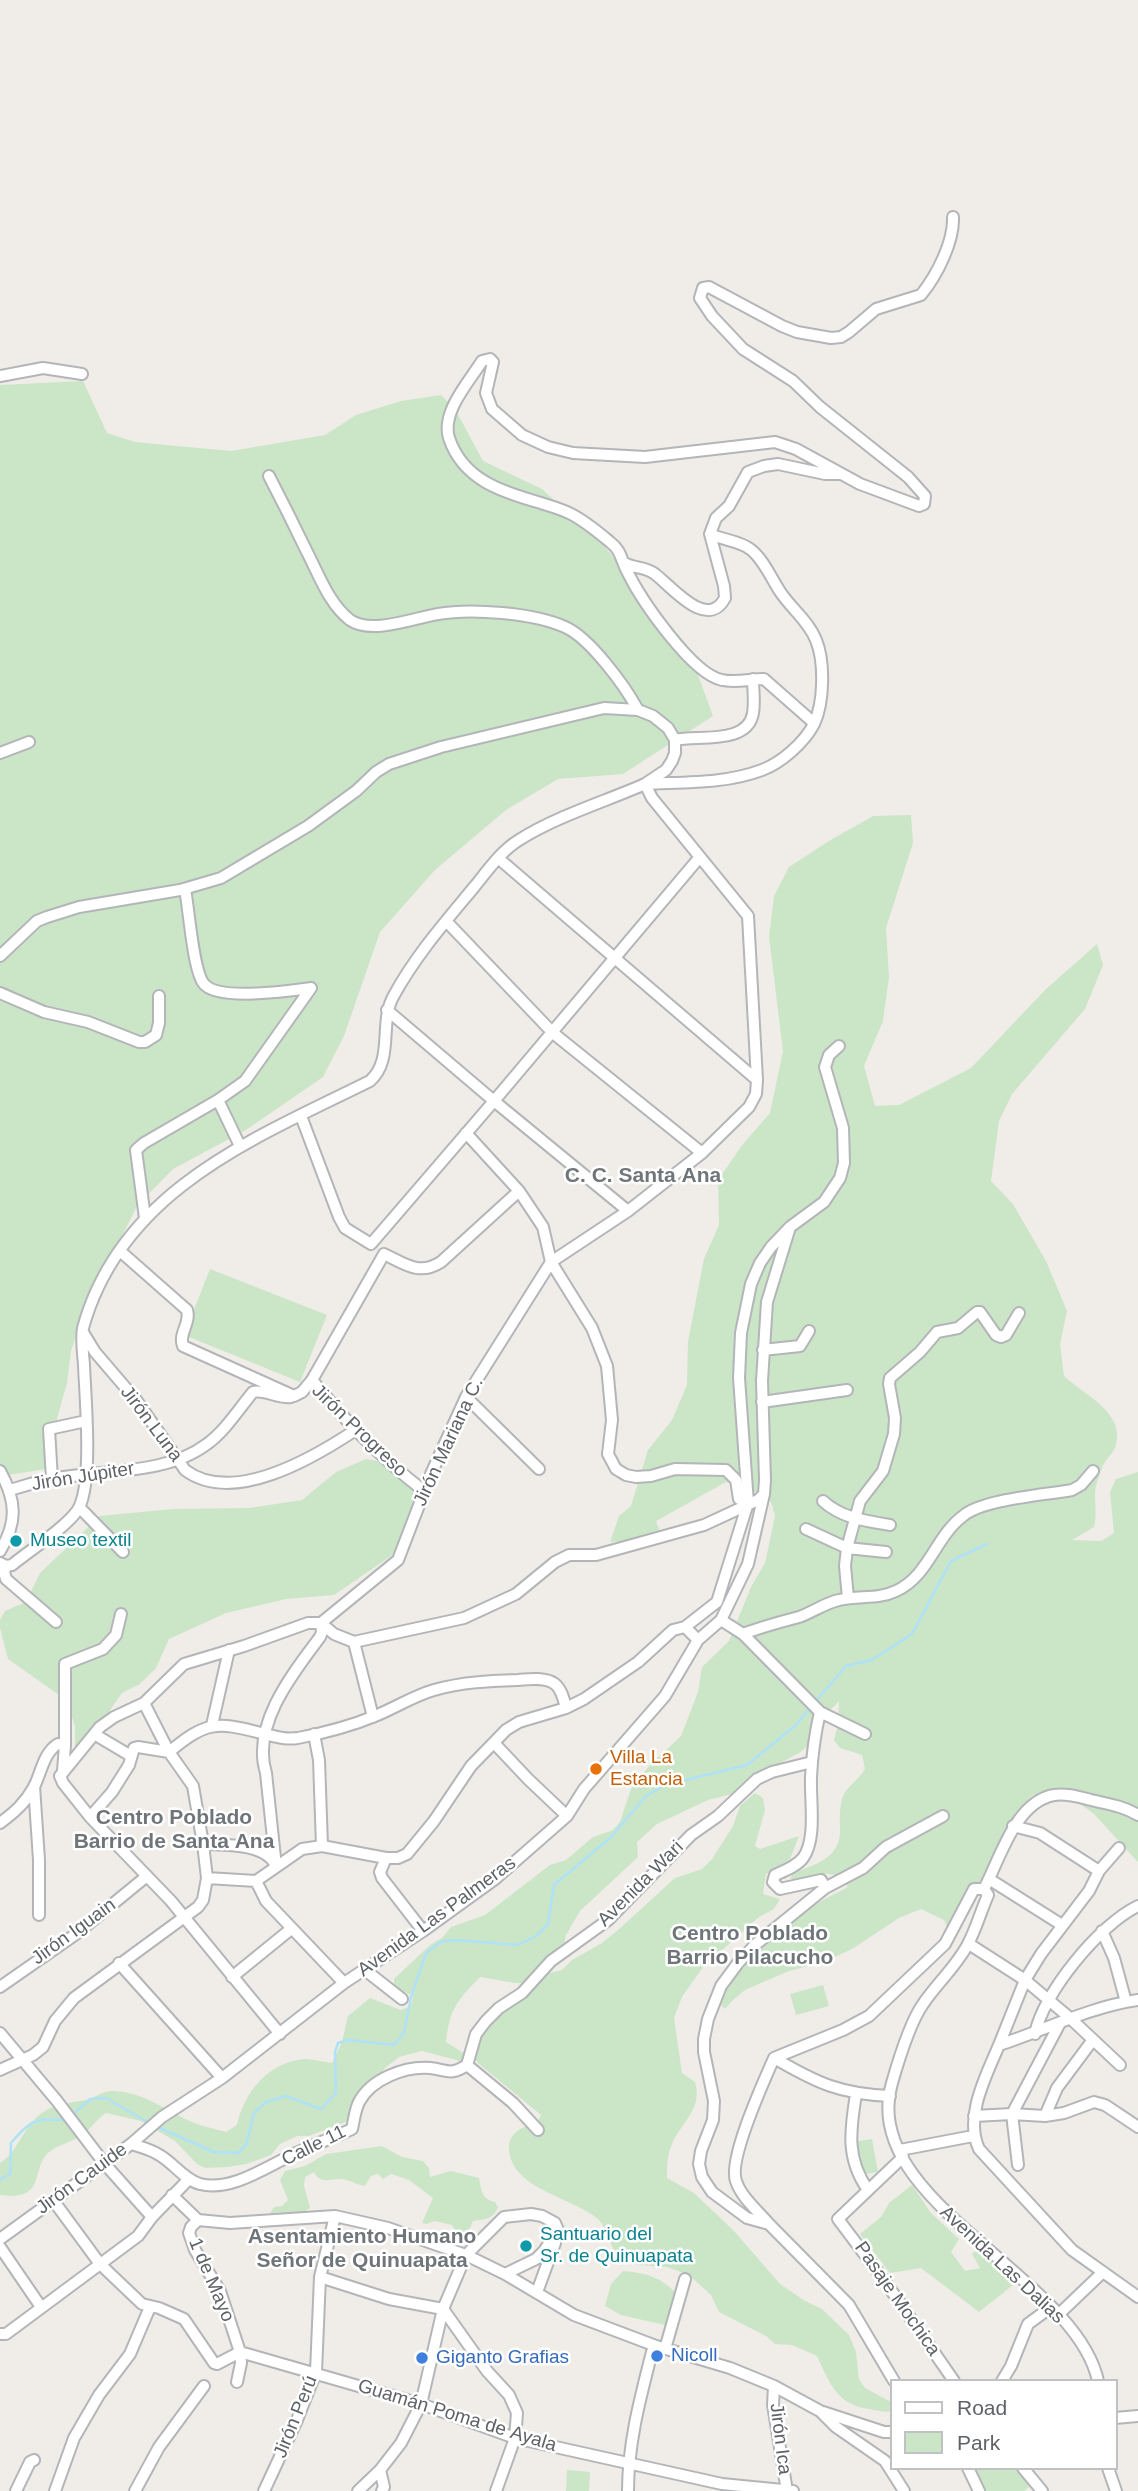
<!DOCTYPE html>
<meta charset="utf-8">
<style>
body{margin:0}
#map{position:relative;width:1138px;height:2491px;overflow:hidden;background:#f0ede8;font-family:Helvetica,sans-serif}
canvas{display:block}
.legend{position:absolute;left:890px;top:2379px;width:228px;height:91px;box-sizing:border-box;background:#fff;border:2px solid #bfc1c2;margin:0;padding:9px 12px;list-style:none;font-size:21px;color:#5f6367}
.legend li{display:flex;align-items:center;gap:14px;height:35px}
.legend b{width:35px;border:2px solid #bfc1c2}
</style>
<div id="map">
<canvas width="1138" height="2491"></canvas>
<ul class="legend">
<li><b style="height:9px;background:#fff"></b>Road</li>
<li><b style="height:19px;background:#cbe5c7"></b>Park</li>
</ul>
</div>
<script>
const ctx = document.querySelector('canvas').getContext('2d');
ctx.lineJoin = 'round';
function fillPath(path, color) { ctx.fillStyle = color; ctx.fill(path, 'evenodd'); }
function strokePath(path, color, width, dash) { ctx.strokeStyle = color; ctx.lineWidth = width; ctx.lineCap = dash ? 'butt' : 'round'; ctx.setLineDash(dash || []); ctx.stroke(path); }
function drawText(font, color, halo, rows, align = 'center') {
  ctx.font = font + ' Helvetica,sans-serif'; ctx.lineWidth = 5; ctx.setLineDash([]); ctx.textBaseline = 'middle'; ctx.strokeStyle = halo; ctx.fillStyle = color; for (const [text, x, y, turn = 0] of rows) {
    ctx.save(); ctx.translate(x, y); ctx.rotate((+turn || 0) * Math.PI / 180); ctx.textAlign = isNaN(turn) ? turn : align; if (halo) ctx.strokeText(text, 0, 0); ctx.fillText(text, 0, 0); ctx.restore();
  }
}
fillPath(new Path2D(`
 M83 381 107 433 135 442 231 451 325 435 356 415 401 401 441 395 455 409 483 461 542 489 604 546 687 645 713 716 623 774 558 779 506 810 435 870 380 932 344 1036 323 1077 246 1130 173 1169 137 1206 82 1317 71 1351 67 1383 53 1433 52 1468 8 1475 0 1471V385Z
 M911 815 913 843 886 928 889 977 883 1021 864 1066 875 1106 899 1105 971 1068 1045 990 1097 944 1103 965 1085 1009 1012 1094 999 1121 991 1181 1013 1204 1046 1261 1067 1311 1060 1344 1064 1376C1084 1395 1125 1412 1116 1445 1114 1453 1105 1459 1102 1468 1099 1476 1095 1486 1095 1494 1095 1506 1097 1515 1094 1527L1072 1540 1101 1541 1114 1533 1110 1492 1116 1479 1138 1472V1862L1094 1814 1059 1789 1045 1791 1032 1796 1015 1813 1002 1842 993 1872 974 1889 951 1935 944 1920 921 1909 899 1918 852 1949 824 1962 789 1971 745 1990 733 2000 725 2009 721 2005C728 1986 735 1969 749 1955L819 1902 848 1887C834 1865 815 1876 793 1880L790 1878 794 1873C815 1864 839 1859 840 1832 840 1822 839 1810 842 1799 845 1787 859 1780 865 1769L862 1755 840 1748 834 1740 838 1725 839 1701 820 1721 815 1740 799 1753 756 1776 740 1792 708 1800 657 1824 637 1842 638 1857 580 1911 566 1935 563 1950 533 1983H515L480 1977C457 2001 450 2008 446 2042L470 2057 464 2062 422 2051 399 2057 385 2068 348 2121 309 2136H297L280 2144 271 2155 246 2164 228 2167 205 2168 197 2164 175 2141 141 2121 106 2113C97 2119 91 2129 82 2135 71 2143 58 2144 48 2153 30 2171 47 2201 0 2195V2163C19 2152 22 2125 45 2111 58 2103 72 2103 86 2100 94 2098 101 2092 111 2091 142 2091 163 2109 190 2121 201 2126 215 2129 226 2132L237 2125C244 2093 268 2062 304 2059 313 2059 323 2062 332 2063L342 2042 348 2016 370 1998 401 2010 411 2006 413 1996 394 1987V1979L430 1945 442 1938 451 1927 485 1915 550 1865 566 1860 593 1837 613 1830 620 1822 631 1789 649 1766 681 1736 698 1692 702 1667 729 1641 751 1587 765 1563 775 1516 771 1502 758 1493 726 1482 656 1521 660 1532 630 1541 610 1542 619 1516 631 1506 648 1450 672 1420 687 1385 688 1341 704 1259 719 1225 718 1180 743 1144 770 1113 783 1051 769 937 774 896 789 867 829 841 873 816Z
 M210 1269 327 1315 300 1382 184 1335Z
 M366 1459 389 1463 420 1486 415 1521 391 1556 334 1595 286 1599 226 1613 169 1639 156 1668 140 1684 122 1693 99 1726 75 1750V1726L66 1700 8 1659 0 1628V1620L5 1611 26 1602 40 1573 100 1516 173 1509 249 1508 302 1500 336 1472Z
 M755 1793 763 1798 765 1810 755 1846 760 1849 799 1836 790 1859 766 1874 763 1894 780 1899 774 1909 759 1917 703 1967 682 1997 674 2018 682 2073 695 2082C703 2109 682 2121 672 2144 667 2155 667 2166 667 2178L694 2193 734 2231 780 2284 805 2301 822 2309 849 2335 856 2352 859 2379 865 2388 891 2402V2411C883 2413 877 2410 869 2409 837 2405 829 2382 817 2356L792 2345 775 2344 766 2336 719 2312 711 2295 689 2275 667 2267 637 2265 617 2257C613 2249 604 2224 598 2219 572 2197 511 2189 509 2149 508 2132 524 2126 537 2123L541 2115 478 2063 472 2054C484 2019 507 2009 535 1987L537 1982 545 1974 562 1970 572 1960 602 1943 618 1930 675 1878 702 1869 712 1859 733 1826 740 1806Z
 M823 1985 829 2006 796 2015 790 1994Z
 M872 2139 878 2172 859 2175 853 2142Z
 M382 2146 402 2157 423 2161 429 2168 430 2177 451 2171 479 2178C481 2189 482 2200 495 2202L498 2207C493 2220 485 2219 473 2221L465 2241 461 2242 452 2225 435 2221 426 2224 422 2223 433 2198 409 2180 391 2174 383 2179 378 2174 371 2176 365 2186C359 2185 353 2182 347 2180 334 2176 321 2187 314 2172L305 2177 304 2186 310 2208 303 2212 270 2213 274 2207 282 2206 288 2200 280 2180 285 2171 305 2166 326 2154Z
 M912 2185 931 2213 959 2239 951 2252 965 2271 980 2268 972 2254 978 2248 1017 2282 979 2312 921 2268 890 2273 860 2234 881 2217 889 2203Z
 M623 2271C645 2273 659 2276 676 2293L669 2326 621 2315 605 2306 611 2284Z
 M970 2468H1018L1029 2487 1024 2491H981Z
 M567 2470 590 2472 589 2491H566Z`), '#cbe5c7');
strokePath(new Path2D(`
 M814 1703 846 1666 872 1660 912 1634 951 1561 987 1544
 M72 2115 90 2099 106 2098 149 2123
 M155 2126 214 2152 238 2153 246 2145 254 2113 266 2102 286 2096 321 2109 336 2093 335 2052 338 2043 349 2040 394 2045 404 2033 411 1997 426 1953 441 1942 455 1940 518 1945 536 1936 548 1924 554 1885 610 1838 646 1796 665 1785 747 1765 796 1725 810 1708
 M0 2180 10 2174 11 2143C18 2135 27 2124 37 2121 47 2118 56 2122 66 2118`), '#afe2f8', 2.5);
const minor = new Path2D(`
 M0 376 43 368 82 374
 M269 476C282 501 295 527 307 552 319 575 329 604 350 620 371 635 414 618 438 614 471 608 534 613 565 627 590 638 625 686 638 710
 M624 563C635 569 644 566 655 574 672 587 707 631 725 598L724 586 710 534 716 518 729 506 748 472 764 466 778 464 825 474H839
 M814 723 764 679C751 679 735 683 722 680 692 674 642 601 628 573 621 561 622 551 610 542 598 532 585 521 571 514 562 509 550 506 541 503 502 492 463 480 449 438 441 412 469 382 482 361L490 359 493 362 486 393 492 409 522 435 548 447 573 453 645 457 775 442 796 449 860 484 919 506 924 504 925 496 908 477 820 407 793 381 743 349 712 316 700 298 703 288 709 287 782 326 797 332 831 338 841 337 849 332 876 309 921 295C937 275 954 242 953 217
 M675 740C698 735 748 745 753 713 755 702 753 690 753 679
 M0 753 29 742
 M645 784C684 782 725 784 762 770 781 763 804 743 814 724 824 703 825 662 816 640 809 622 792 609 781 593 772 580 763 558 750 549 740 541 723 540 710 534
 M498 858 757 1080
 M185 889C189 909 193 971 204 984 218 1001 289 991 311 988
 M446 921 553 1033 702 1153
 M0 956 37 921 47 917 79 907 180 890 221 878 308 826 356 791 376 772 389 764 441 747 604 708 638 710 653 716 668 728 675 740V753L672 761 666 770 645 784
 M0 993 44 1012 88 1022 139 1042H145L156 1035 159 1023V996
 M387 1010 494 1101 699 858
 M218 1100 240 1146
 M301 1116 339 1217 345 1228 371 1244 494 1101 628 1211
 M466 1133 519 1191 543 1227 551 1262 592 1328 607 1366 612 1420 608 1454 616 1469 626 1475 636 1477 651 1476 675 1469 726 1470 736 1480 739 1499 748 1503
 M145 1218 136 1150 144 1143 218 1100 245 1081 311 988
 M120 1251 187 1310C191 1323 178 1334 183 1346L294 1396 302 1392 312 1380C347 1423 380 1457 424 1491
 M84 1334 95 1352 137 1401 185 1470C233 1506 313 1458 354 1431
 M763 1350 800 1346 809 1331
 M312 1380 384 1254C405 1264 419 1276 441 1262L519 1191
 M466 1397 539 1469
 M762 1402 847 1390
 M0 1471C16 1500 18 1522 0 1551
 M52 1479 49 1429 86 1421
 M10 1490C24 1486 38 1481 52 1479 100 1469 165 1476 207 1444 225 1431 238 1410 253 1392 266 1389 278 1399 291 1397
 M823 1501C841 1518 866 1521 890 1525
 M80 1508 123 1552
 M806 1529 847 1548 886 1552
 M0 1563 6 1566 12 1565C30 1550 64 1529 77 1511 94 1487 85 1396 84 1365 83 1353 81 1339 83 1328 121 1190 255 1138 370 1081 394 1060 379 1023 393 997 415 956 446 921 475 886 488 870 501 851 519 840 557 816 604 802 645 784L652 798 748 916 757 1080 756 1094 749 1107 702 1153 628 1211 551 1262 466 1397 431 1474 398 1560 321 1623H308L244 1646 184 1664 144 1703 114 1717 100 1727 60 1776 63 1783 90 1817 171 1901 280 2034
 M6 1566 4 1572 6 1579 56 1622
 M848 1598 845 1566 847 1548 860 1501 883 1471 894 1434 895 1418 889 1384 890 1378 920 1352 937 1332 958 1328 977 1312H980L996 1335 1001 1337 1006 1335 1019 1313
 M721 1620 743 1634C761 1627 780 1622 799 1617 813 1612 825 1603 839 1600 859 1595 877 1600 896 1591 929 1576 935 1537 963 1516 983 1499 1045 1495 1072 1490L1081 1485 1093 1471
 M321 1623 334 1634 354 1642 464 1618 516 1594 555 1562 569 1555H596L704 1525 758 1500 764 1494 765 1480 762 1381 767 1302 790 1227
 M685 1627 717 1602 748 1503 739 1378 741 1333 751 1284 760 1263 771 1247 790 1227 824 1202 840 1178 844 1163 843 1128 825 1067 829 1055 839 1046
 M743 1634 820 1712 865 1734
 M354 1642 373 1717
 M144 1703 169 1752 193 1786 203 1844C224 1845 264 1843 275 1864
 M820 1712C815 1734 812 1755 811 1777 810 1800 817 1839 803 1858 797 1866 784 1871 775 1875L773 1882 780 1889 821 1880 825 1888 756 1944 738 1963 721 1986 708 2019 704 2039V2052L714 2101 713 2120 701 2151 699 2164 702 2177 712 2192 747 2218 769 2224 849 2305 894 2381
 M212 1725 229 1650
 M94 1734 131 1756
 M314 1734 319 1760 322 1846
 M495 1744 528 1779 567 1816
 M65 1745V1664L103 1649 116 1635 121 1614
 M34 1786 39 1860V1915
 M90 1817 112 1792 129 1765 134 1748 138 1747 169 1752C205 1722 216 1721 261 1733 274 1736 284 1740 298 1738 324 1733 351 1726 375 1716 395 1708 413 1696 434 1690 462 1682 489 1681 518 1680 529 1679 546 1677 555 1684 562 1690 564 1700 566 1708
 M0 1823C15 1812 25 1803 34 1787 41 1773 44 1752 58 1744L65 1745 63 1771
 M1013 1826 1040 1833 1099 1871
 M203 1844 207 1878
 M386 1858 380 1872 382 1878 423 1931
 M276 1867 266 1773C251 1725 293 1673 320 1637L322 1632 321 1623
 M989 1879 1062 1925
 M256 1881 266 1901 344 1983
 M825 1888 863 1868 886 1847 943 1816
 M984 1889C1000 1859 1015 1802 1054 1795 1066 1793 1079 1797 1091 1800 1108 1804 1123 1806 1138 1815
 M1102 1931 1114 1958 1126 2002
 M969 1944 1025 1980 1070 2018 1120 2065
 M119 1963 222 2078
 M365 1970 402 1999
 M232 1977 291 1929
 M0 1987 76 1934 147 1876
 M1138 2000C1089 2007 1045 2030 999 2045 986 2076 964 2117 979 2149L1072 2250 1138 2297
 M0 2033 57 2101 104 2163 152 2217
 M1035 2034C1043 1993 1100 1924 1138 1906
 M999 2045 1025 1980 1041 1954 1089 1891 1099 1871 1119 1848
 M774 2058C817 2083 840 2094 890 2096
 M467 2065 476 2034 486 2021 499 2008 522 1993 551 1961 608 1920 691 1835 718 1816 757 1779 772 1772 812 1762
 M0 2070 33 2055 43 2047 55 2021 74 1998 198 1907 203 1900 207 1878 256 1881 302 1849 322 1846 386 1858H398L407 1854 434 1821 471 1766 506 1730 519 1722 566 1708 584 1699 638 1662 673 1630 685 1627 698 1640
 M856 2094C850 2131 846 2159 868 2190
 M974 2116 1012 2114 1045 2116 1064 2113 1094 2102 1105 2105 1138 2127
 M1045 2116 1057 2088 1092 2041
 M131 2144C141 2147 151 2149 161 2156 174 2164 185 2180 200 2184 231 2192 266 2167 292 2155 312 2145 333 2138 352 2129 354 2120 355 2110 359 2102 371 2079 405 2066 430 2068 448 2070 450 2076 467 2065L513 2103 538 2130
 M900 2150 973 2136
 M903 2157 838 2219 884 2280 954 2381
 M1018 2165 1012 2114 1060 2023
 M172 2195 198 2220 230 2223 335 2216 388 2228 466 2255 505 2274 574 2315 656 2346 730 2368 774 2386 820 2411 836 2427 885 2461 904 2491
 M53 2200 100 2264 142 2304 159 2308 184 2319 214 2363 217 2364 240 2352 421 2404 515 2438 722 2484 793 2491
 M198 2220 191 2227 189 2233 195 2250 220 2291 240 2352 241 2363 237 2382
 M769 2224C758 2211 741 2197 736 2181 728 2159 764 2081 774 2058L843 2030 869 2016 945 1944 974 1889H984L988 1895C981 1911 976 1929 968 1944 956 1967 937 1983 923 2004 911 2021 898 2062 892 2083 857 2201 1076 2276 1098 2381
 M0 2239 131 2144 162 2117 222 2078 344 1983 423 1931 495 1879 567 1816 584 1789 665 1696 698 1640 721 1620 748 1564 764 1494
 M0 2247 41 2307
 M505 2274 536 2259 544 2251 558 2230
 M320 2277 389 2299 443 2309 487 2371 509 2395 517 2413 515 2438 496 2491
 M537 2292 555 2243
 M1058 2315 1103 2272
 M0 2334H6L138 2236 152 2217 189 2179
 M665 2349 685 2279
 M1002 2381 1011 2366 1028 2324 1051 2307
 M774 2386 773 2405 787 2491
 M823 2412 884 2432H891
 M1115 2418 1138 2416
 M968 2468 979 2491
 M1023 2468 1042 2491
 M1108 2468 1116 2491
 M380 2470 384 2487 382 2491
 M16 2491 30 2462 34 2460
 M55 2491 74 2438 99 2395 130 2354 150 2307
 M135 2491 159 2447 204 2386
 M264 2491 297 2420 316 2372 320 2277 335 2216
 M358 2491 380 2470 401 2443 421 2404 443 2309 466 2255 504 2217 531 2214 542 2216 555 2223 558 2230
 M628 2491C628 2443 640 2399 652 2352L656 2346`);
strokePath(minor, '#b3b5b9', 14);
strokePath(minor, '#fff', 10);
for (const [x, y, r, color] of [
 [16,1541,7,"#0f9aa8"],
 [596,1769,7,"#e8710a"],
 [526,2246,7,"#0f9aa8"],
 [657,2356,7,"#3f7fe0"],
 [422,2358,7,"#3f7fe0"]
]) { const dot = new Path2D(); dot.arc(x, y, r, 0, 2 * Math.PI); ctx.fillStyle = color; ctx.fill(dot); strokePath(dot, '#fff', 2.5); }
drawText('19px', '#5f6367', '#fff', [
 ["Jirón Luna",151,1424,53],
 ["Jirón Progreso",359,1431,44],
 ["Jirón Mariana C.",449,1442,-65],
 ["Jirón Júpiter",83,1477,-9],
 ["Avenida Wari",641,1884,-45],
 ["Avenida Las Palmeras",437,1917,-36],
 ["Jirón Iguain",74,1932,-36],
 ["Calle 11",314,2146,-26],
 ["Jirón Cauide",82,2179,-36],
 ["Avenida Las Dalias",1002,2265,43],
 ["1 de Mayo",211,2280,67],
 ["Pasaje Mochica",897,2299,55],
 ["Guamán Poma de Ayala",457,2416,17],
 ["Jirón Perú",296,2417,-68],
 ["Jirón Ica",780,2439,83]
]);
drawText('19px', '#0d838f', '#fff', [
 ["Museo textil",30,1541],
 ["Santuario del",540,2235],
 ["Sr. de Quinuapata",540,2257]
], 'left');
drawText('19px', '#c56008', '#fff', [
 ["Villa La",610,1758],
 ["Estancia",610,1780]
], 'left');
drawText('19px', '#366cbe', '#fff', [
 ["Nicoll",671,2356],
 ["Giganto Grafias",436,2358]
], 'left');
drawText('bold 21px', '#707579', '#fff', [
 ["C. C. Santa Ana",643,1176],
 ["Centro Poblado",174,1818],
 ["Barrio de Santa Ana",174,1842],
 ["Centro Poblado",750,1934],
 ["Barrio Pilacucho",750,1958],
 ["Asentamiento Humano",362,2237],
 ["Señor de Quinuapata",362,2261]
]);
</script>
